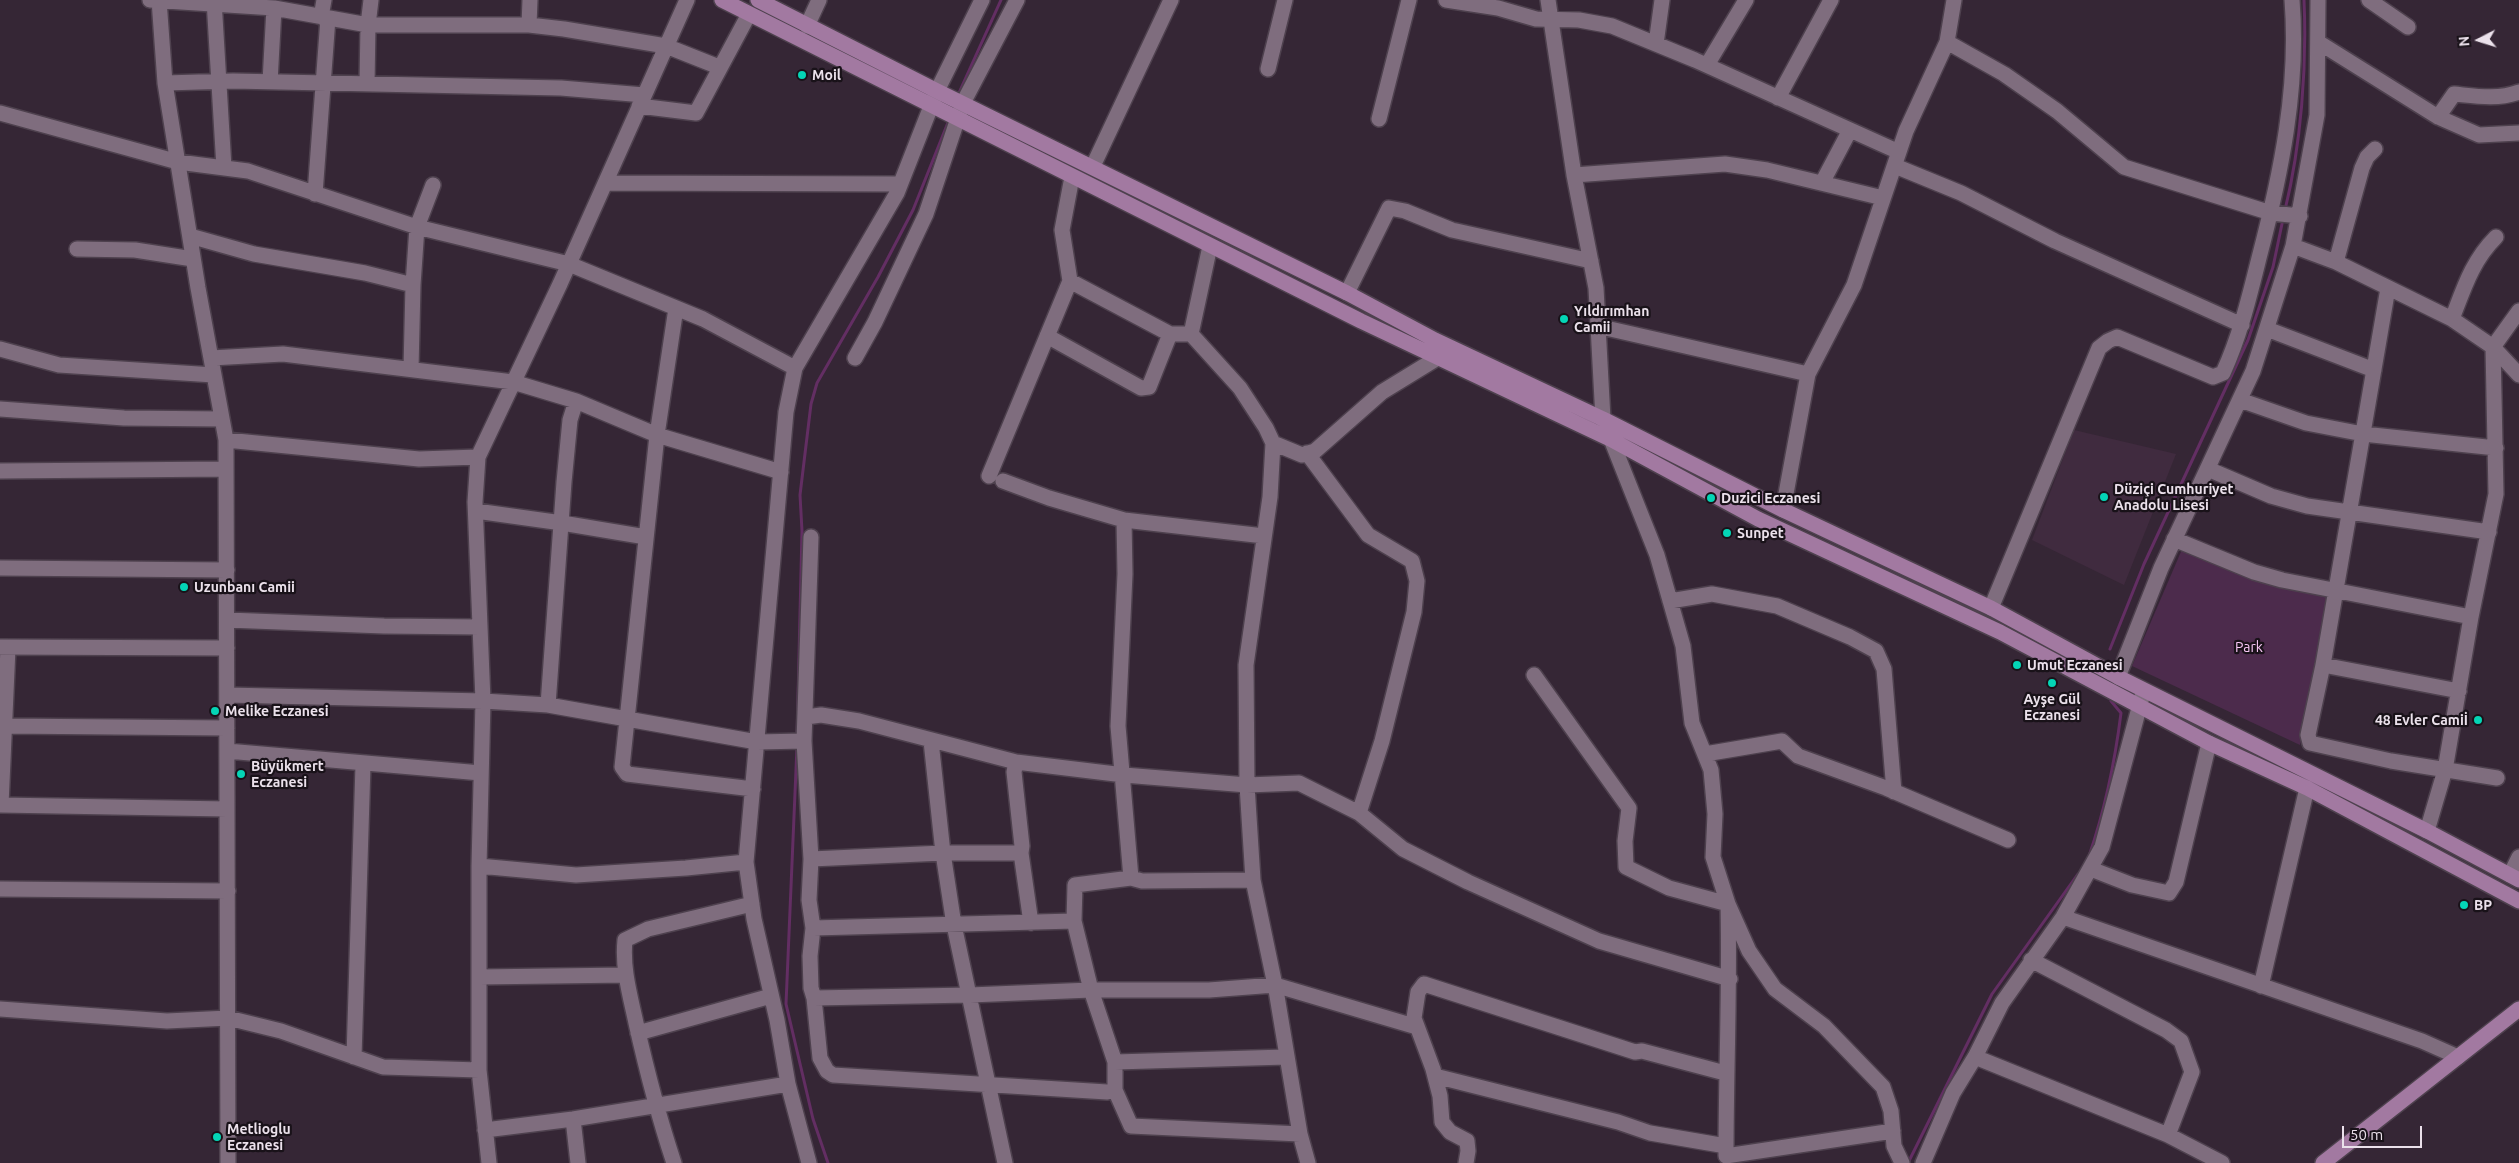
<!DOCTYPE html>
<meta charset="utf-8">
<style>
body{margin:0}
#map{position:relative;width:2519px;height:1163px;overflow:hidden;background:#352635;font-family:Ubuntu,sans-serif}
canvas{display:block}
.north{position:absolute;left:2454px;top:15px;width:50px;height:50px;-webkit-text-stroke:4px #191219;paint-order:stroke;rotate:265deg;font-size:14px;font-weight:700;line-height:20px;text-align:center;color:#ebe1eb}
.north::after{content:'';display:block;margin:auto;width:18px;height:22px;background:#ebe1eb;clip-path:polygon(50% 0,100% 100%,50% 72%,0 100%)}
.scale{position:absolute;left:2342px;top:1126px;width:80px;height:22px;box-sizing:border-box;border:2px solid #ebe1eb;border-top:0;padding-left:6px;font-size:15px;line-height:18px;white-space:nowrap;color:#ebe1eb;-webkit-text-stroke:4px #191219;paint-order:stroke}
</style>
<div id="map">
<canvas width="2519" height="1163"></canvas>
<div class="north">N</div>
<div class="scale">50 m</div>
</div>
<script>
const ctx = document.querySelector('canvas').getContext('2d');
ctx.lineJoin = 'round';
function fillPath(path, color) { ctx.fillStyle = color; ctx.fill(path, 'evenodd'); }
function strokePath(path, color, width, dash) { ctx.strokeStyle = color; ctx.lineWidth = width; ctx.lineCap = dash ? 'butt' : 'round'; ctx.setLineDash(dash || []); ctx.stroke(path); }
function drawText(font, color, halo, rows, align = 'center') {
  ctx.font = font + ' Ubuntu,sans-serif'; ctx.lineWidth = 4.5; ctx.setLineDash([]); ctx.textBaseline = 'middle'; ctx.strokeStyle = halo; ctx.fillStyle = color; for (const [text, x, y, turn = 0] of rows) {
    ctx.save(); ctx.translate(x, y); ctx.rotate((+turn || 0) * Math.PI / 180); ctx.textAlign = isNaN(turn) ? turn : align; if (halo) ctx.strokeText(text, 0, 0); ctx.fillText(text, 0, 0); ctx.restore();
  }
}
fillPath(new Path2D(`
 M2074 430 2176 454 2124 585 2032 540Z`), '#402b3f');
fillPath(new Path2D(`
 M2183 547 2328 596 2300 745 2132 666Z`), '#4c2b4c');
strokePath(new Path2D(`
 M958 95 1001 0
 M2285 210C2301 145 2307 67 2304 0
 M2110 649 2144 564 2248 340 2273 267 2283 219
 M797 738 802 531 800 495 811 404 817 383 878 277 913 210 949 120
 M797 746 786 1004 813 1119 828 1163
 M2089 856C2105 810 2115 761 2121 713L2111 701
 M1908 1163 1992 994 2078 874`), '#632e63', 3);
const minor = new Path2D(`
 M150 0 274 8 368 25H529L564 29 666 46 719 67
 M159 0 165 83 198 288 226 440 228 1163
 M214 0 224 168
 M1446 0 1498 8 1536 19 1579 20 1612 26 1695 60 1899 152
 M1548 0 1574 175 1596 288 1603 419 1657 555 1683 646 1692 723 1711 770 1715 814 1713 857 1728 904 1749 951 1775 989 1824 1026 1883 1087 1891 1111 1894 1146 1902 1163
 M2369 0 2408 27
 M321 17 324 0
 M529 25 530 0
 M807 26 819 0
 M1947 42 2004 74 2057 111 2124 167 2271 213 2300 216
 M2318 42 2438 117 2479 135 2519 133
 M1656 44 1662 0
 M1707 65 1746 0
 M1268 69 1285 0
 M270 82 274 8
 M165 83 233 81 561 88 644 95
 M367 84 368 25 371 0
 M1778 98 1831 0
 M639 106 696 113 749 14
 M0 113 178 162 248 171 417 227 569 264 703 319 795 368
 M2438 117 2454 94C2475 96 2498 100 2519 92
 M1379 119 1409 0
 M1093 166 1171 0
 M1895 166 1961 193 2055 241 2242 325
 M1574 175 1725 164 1767 170 1883 198
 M605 183 900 184
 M1822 183 1850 130
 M315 194 328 18
 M190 236 254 254 365 273 413 285
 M2293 246 2336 262 2452 319 2493 347 2519 375
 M77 249 135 250 193 259
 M2336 262 2362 168 2367 157 2375 149
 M1070 281 1170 334H1191L1240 388 1266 428 1273 443 1270 497 1246 665 1247 785 1253 880 1276 990 1300 1134 1308 1163
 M2388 288 2323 665 2308 735 2310 743 2391 761 2497 778
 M1347 293 1389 208 1405 211 1452 230 1591 261
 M676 308 657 435 622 767 627 774 753 789
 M2452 319C2464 288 2472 261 2496 237
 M1597 326 1808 374
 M2267 329 2374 370
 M1191 334 1210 246
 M1047 336 1141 388 1149 387 1170 334
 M0 349 59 365 214 375
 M211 358 283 354 513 382 576 401 657 435 781 472
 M855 358 875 322 926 214 963 103 1017 0
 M411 369 413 285 417 227 433 185
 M2240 400 2306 423 2363 434 2496 448
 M0 409 124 418 222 419
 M226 440 419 459 478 457
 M1273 443 1302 455 1315 451 1382 392 1439 357
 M1307 453 1368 535 1412 561 1417 581 1414 612 1382 741 1359 813
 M2208 469 2271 496 2307 506 2489 532
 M0 471 226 469
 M989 476 1070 281 1062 230 1072 177
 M1003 481 1049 498 1124 520 1264 536
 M1783 510 1808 374 1854 285 1906 131 1947 42 1954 0
 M476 511 562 523 646 537
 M1124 520 1125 574 1118 726 1131 878
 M811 537 804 741 811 859 809 900 813 928 810 956 811 988 814 998 820 1058 827 1071 833 1075 1107 1092 1115 1090
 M2174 539 2254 572 2282 580 2471 617
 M0 568 227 570
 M1670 601 1712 594 1777 606 1850 637 1876 651 1884 669 1894 792
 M1991 608 2099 348 2108 341 2117 337 2213 377 2223 373C2240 336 2249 298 2259 258 2281 174 2299 87 2292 0
 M227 620 384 626 480 627
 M0 647 227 648
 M2323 665 2459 691
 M1534 675 1629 808 1625 841 1626 867 1669 888 1728 904C1730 988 1726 1072 1726 1156L1893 1131
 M2118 677 2161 568 2253 371 2293 246 2317 115 2318 0
 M227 695 483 701 548 705 757 742 804 741
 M548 705 564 482 570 420 576 401
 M806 717 821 715 859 721 1016 762 1124 775 1247 785 1299 783 1359 813 1403 849 1468 882 1599 941 1730 979
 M6 726 227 728
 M931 741 943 853 954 925 1005 1163
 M227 751 481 773
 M1705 754 1782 741 1798 756 1886 788 2008 840
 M1016 762 1014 772 1022 846 1021 853 1031 923
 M0 805 227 809
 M1 805 8 648
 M2427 831 2445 770 2471 617 2496 494 2493 347 2519 311
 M811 859 943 853H1021
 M479 866 576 875 686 868 746 862
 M2091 869 2132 885 2169 893 2176 882 2209 743
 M2510 875 2519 857
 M1253 880 1142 881 1131 878 1075 885 1074 921 1091 990 1115 1062V1090L1131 1126 1300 1134
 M0 889 228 891
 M2063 917 2422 1041 2458 1057
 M813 928 1074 921
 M2031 960 2166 1030 2181 1041 2192 1072 2168 1135
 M479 977 626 975
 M2261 986 2307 788
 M814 998 970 995 1091 990H1209L1275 985 1417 1027
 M0 1009 167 1021 228 1018 281 1031 383 1067 479 1070
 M638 1033 771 996
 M354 1057 363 765
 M1975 1057 2168 1135 2222 1163
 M1115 1062 1286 1057
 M1435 1076 1618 1122 1650 1133 1726 1146
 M573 1119 578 1163
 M485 1130 573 1119 788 1084
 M489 1163 479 1070V866L483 701 475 502 478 457 560 284 687 0
 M674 1163C658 1115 647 1072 636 1023 630 995 622 968 625 940L648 929 752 904
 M809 1163 788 1084 777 1020 754 919 746 862 786 412 795 368 897 193 937 91 982 0
 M1466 1163 1468 1151 1467 1141 1450 1132 1442 1122 1440 1096 1433 1069 1414 1018 1418 992 1424 984 1635 1052 1642 1051 1725 1073
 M1923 1163 1953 1093 1975 1057 2002 1003 2063 917 2102 847 2143 693`);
const major = new Path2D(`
 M722 0 1361 321 1610 439 1758 519 2000 632 2209 743 2307 788 2519 901
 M758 0 937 91 1347 293 1435 340 1603 419 1783 510 1991 608 2118 677 2427 831 2519 880
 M2323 1163 2519 1009`);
strokePath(minor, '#4e414e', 18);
strokePath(major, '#4e414e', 18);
strokePath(minor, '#7f6d7e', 15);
strokePath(major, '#a279a1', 15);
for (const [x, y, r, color] of [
 [802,75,5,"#04d5b6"],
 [1564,319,5,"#04d5b6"],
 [2104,497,5,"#04d5b6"],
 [1711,498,5,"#04d5b6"],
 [1727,533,5,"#04d5b6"],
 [184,587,5,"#04d5b6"],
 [2017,665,5,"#04d5b6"],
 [2052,683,5,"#04d5b6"],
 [215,711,5,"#04d5b6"],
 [2478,720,5,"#04d5b6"],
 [241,774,5,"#04d5b6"],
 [2464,905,5,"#04d5b6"],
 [217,1137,5,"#04d5b6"]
]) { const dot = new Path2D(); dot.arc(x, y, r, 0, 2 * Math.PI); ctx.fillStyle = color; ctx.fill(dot); strokePath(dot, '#191219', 2); }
drawText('bold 14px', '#ebe1eb', '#191219', [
 ["Moil",812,75],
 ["Yıldırımhan",1574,311],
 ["Camii",1574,327],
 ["Düziçi Cumhuriyet",2114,489],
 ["Anadolu Lisesi",2114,505],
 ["Duzici Eczanesi",1721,498],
 ["Sunpet",1737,533],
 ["Uzunbanı Camii",194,587],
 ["Umut Eczanesi",2027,665],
 ["Ayşe Gül",2052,699,"center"],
 ["Eczanesi",2052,715,"center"],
 ["Melike Eczanesi",225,711],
 ["48 Evler Camiİ",2468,720,"right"],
 ["Büyükmert",251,766],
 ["Eczanesi",251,782],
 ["BP",2474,905],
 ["Metlioglu",227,1129],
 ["Eczanesi",227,1145]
], 'left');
drawText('14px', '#f8c7f6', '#191219', [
 ["Park",2249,647]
]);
</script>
